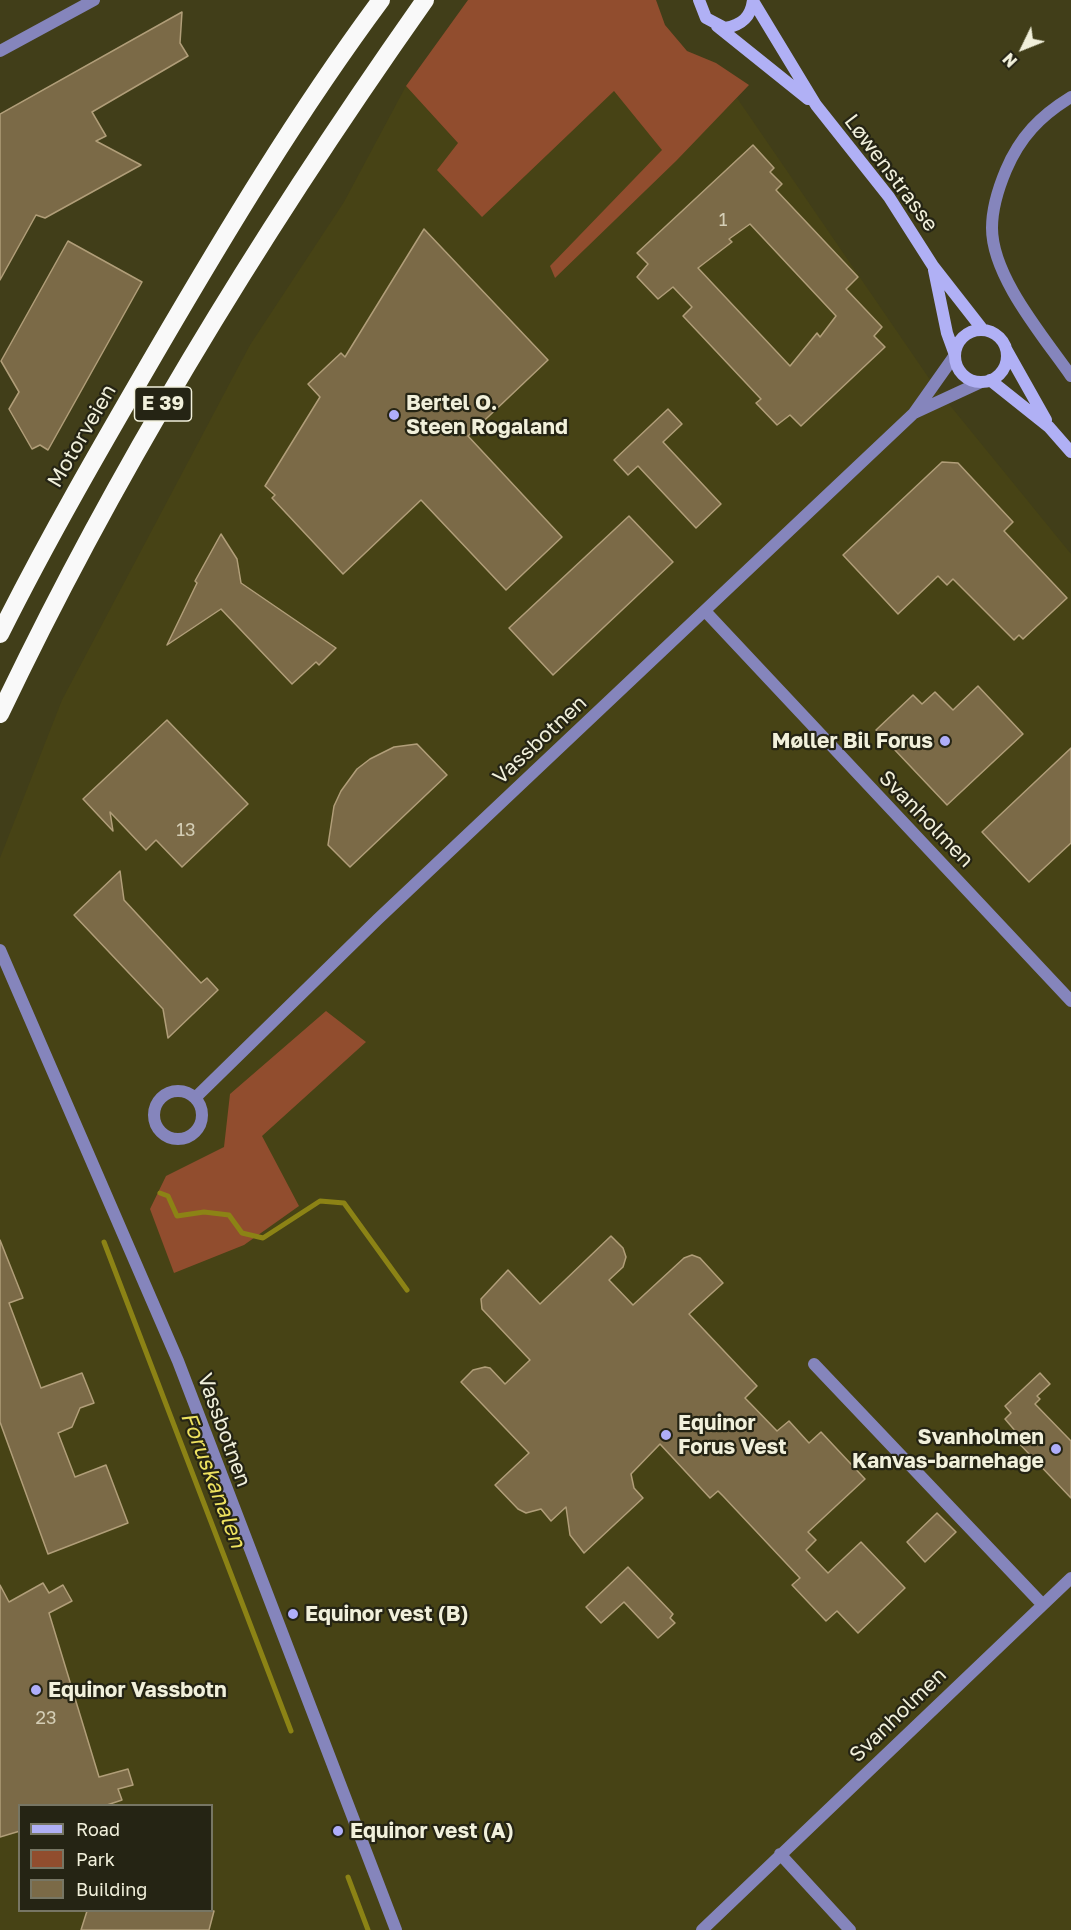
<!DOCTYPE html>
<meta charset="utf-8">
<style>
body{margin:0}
#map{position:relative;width:1071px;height:1930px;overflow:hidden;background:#413e19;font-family:"Golos Text",sans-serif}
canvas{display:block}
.legend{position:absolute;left:18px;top:1804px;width:195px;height:108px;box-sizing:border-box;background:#252414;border:2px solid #777664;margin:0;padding:8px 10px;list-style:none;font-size:18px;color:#f1f0db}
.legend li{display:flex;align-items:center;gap:12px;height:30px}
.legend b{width:30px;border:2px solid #777664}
.north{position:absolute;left:993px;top:18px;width:60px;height:60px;-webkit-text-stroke:4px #252414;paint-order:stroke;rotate:227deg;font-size:16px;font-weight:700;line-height:24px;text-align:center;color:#f1f0db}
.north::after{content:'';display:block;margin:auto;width:21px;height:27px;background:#f1f0db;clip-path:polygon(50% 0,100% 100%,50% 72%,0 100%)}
</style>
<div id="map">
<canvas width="1071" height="1930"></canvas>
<ul class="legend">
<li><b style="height:8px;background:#b0b0f5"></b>Road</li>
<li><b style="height:16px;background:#914d2e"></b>Park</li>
<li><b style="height:16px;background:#7b6a47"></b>Building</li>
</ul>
<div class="north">N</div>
</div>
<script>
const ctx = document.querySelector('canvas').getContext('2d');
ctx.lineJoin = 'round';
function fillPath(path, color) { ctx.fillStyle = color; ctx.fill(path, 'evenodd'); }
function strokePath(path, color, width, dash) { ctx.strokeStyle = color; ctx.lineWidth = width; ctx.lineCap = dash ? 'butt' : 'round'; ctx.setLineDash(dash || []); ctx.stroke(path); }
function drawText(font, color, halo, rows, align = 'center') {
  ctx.font = font + ' "Golos Text",sans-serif'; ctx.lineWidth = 4.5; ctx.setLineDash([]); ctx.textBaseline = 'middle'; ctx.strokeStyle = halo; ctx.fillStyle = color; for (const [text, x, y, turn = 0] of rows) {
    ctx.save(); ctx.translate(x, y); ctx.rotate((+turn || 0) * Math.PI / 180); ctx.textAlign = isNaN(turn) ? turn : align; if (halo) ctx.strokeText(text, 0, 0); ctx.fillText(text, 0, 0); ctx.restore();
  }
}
fillPath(new Path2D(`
 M406 86 458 143 614 91 663 150 551 266 555 278 737 98 935 387 1071 554V1930H0V858L62 700 250 345 344 202ZM20 1806H212V1910H20Z`), '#474315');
fillPath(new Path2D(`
 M468 0H656L665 25 687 51 716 63 749 85 676 161 555 278 550 266 662 150 614 91 482 217 437 170 458 143 406 86Z
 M326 1011 366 1042 262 1136 299 1206 244 1245 174 1273 150 1209 166 1176 224 1147 230 1094Z`), '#914d2e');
strokePath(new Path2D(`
 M160 1193 168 1196 177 1216 204 1212 229 1215 242 1233 263 1238 320 1201 344 1203 407 1290
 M104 1242 291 1731
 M348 1877 368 1930`), '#8c8315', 5);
const building = new Path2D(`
 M182 12 180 43 188 56 92 112 106 136 96 141 141 165 45 218 36 215 0 280V114Z
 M753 145 774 168 770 172 782 184 776 190 858 277 846 289 882 327 874 336 885 347 801 426 790 415 777 425 756 403 761 399 683 316 692 307 673 287 658 299 637 277 648 264 637 253ZM750 224 836 316 820 337 817 333 790 366 698 268 732 242 729 239Z
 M424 229 548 360 468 436 562 537 506 590 421 500 343 574 272 498 275 495 265 486 320 397 308 384 341 353 345 357Z
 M68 241 142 282 48 450 40 445 32 449 9 409 19 392 1 361Z
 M668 409 682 424 663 442 721 504 696 528 638 466 628 475 614 460Z
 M942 462 958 463 1013 522 1004 531 1067 598 1023 639 1019 635 1014 640 953 579 947 585 938 576 898 614 843 555Z
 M629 516 673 562 553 675 509 628Z
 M221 534 237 559 241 583 336 648 319 665 316 662 292 684 221 609 167 645 197 583 195 581Z
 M978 686 1023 734 947 805 876 730 913 695 922 704 935 692 953 710Z
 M167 720 248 804 182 867 156 840 146 850 110 812 113 831 83 799Z
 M417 744 447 775 350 867 328 845 334 806 341 791 357 769 370 759 394 747Z
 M1071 748V843L1029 882 982 832Z
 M120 871 124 900 201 983 207 978 218 990 168 1038 163 1009 74 915Z
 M611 1236 623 1248 626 1257 623 1267 609 1280 633 1305 684 1258 692 1255 700 1258 723 1283 689 1314 757 1386 745 1398 777 1431 789 1421 809 1443 821 1432 865 1479 808 1532 816 1540 806 1550 828 1573 861 1542 905 1588 858 1633 837 1611 826 1621 792 1585 800 1578 723 1496 718 1491 710 1498 660 1444 631 1474 634 1488 643 1498 584 1553 570 1535 566 1507 551 1521 541 1509 526 1513 518 1509 495 1485 529 1453 461 1382 473 1370 485 1367 490 1368 505 1384 530 1360 482 1309 481 1299 508 1270 540 1304Z
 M0 1240 23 1298 9 1303 41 1388 82 1373 94 1403 80 1408 72 1427 58 1433 75 1477 106 1465 128 1523 48 1554 0 1422Z
 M1040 1373 1050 1384 1037 1396 1040 1399 1035 1404 1071 1441V1498L1013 1437 1017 1433 1005 1419 1011 1413 1005 1406Z
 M937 1513 956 1532 925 1562 907 1542Z
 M628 1567 673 1614 670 1618 675 1623 658 1638 624 1602 601 1623 586 1607Z
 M43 1583 49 1593 63 1585 72 1601 49 1613 99 1777 128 1769 133 1785 118 1789 122 1800 104 1806H20V1831L0 1837V1585L9 1602Z
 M87 1911H214L209 1930H81Z`);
fillPath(building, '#7b6a47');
strokePath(building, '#b19e79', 1.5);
strokePath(new Path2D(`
 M0 51 94 0
 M1071 97C1040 116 1020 137 1006 170 998 189 992 208 992 228 992 277 1044 337 1071 376
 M955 355 914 413 981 382
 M705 611 1071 1001
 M0 950 178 1361 396 1930
 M154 1115a24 24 0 1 1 48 0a24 24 0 1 1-48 0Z
 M195 1098 378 919 914 413
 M814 1364 1042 1604
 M780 1854 850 1930
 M702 1930 1071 1578`), '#8585bc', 12);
strokePath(new Path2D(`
 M699 0 706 18 725 28C742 25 751 17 753 0
 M753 1 816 105 889 197 933 266 983 330
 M717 26 808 99
 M934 270 947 333 955 355
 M955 356a26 26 0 1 1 52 0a26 26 0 1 1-52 0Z
 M1006 349 1046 420
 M990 380 1049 427 1071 452`), '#b0b0f5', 12);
strokePath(new Path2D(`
 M0 634C48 538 102 445 156 352 226 232 298 112 381 0
 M0 714C119 463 265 227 425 0`), '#f9f9f9', 18);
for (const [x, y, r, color] of [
 [394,415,6,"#afaefa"],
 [945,741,6,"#afaefa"],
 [666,1435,6,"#afaefa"],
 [1056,1449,6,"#afaefa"],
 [293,1614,6,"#afaefa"],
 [36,1690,6,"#afaefa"],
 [338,1831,6,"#afaefa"]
]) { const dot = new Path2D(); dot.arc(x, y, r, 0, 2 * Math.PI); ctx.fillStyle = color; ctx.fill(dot); strokePath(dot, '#252414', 2); }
drawText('18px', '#d4ceb6', null, [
 ["1",723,220],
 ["13",186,830],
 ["23",46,1718]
]);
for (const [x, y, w] of [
 [163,404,57]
]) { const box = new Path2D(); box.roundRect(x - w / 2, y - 17, w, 34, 4.5); ctx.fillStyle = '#252414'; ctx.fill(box); strokePath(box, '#f1f0db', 1.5); }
drawText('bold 20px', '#f1f0db', null, [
 ["E 39",163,404]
]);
drawText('21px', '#f1f0db', '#252414', [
 ["Løwenstrasse",891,173,53],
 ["Motorveien",82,436,-60],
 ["Vassbotnen",540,740,-43],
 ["Svanholmen",926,819,46],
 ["Vassbotnen",224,1430,70],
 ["Svanholmen",898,1715,-44]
]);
drawText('bold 21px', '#f1f0db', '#252414', [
 ["Bertel O.",406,403],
 ["Steen Rogaland",406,427],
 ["Møller Bil Forus",933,741,"right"],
 ["Equinor",678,1423],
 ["Forus Vest",678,1447],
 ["Svanholmen",1044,1437,"right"],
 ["Kanvas-barnehage",1044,1461,"right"],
 ["Equinor vest (B)",305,1614],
 ["Equinor Vassbotn",48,1690],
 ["Equinor vest (A)",350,1831]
], 'left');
drawText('italic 22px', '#eee25f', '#252414', [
 ["Foruskanalen",213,1480,69]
]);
</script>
